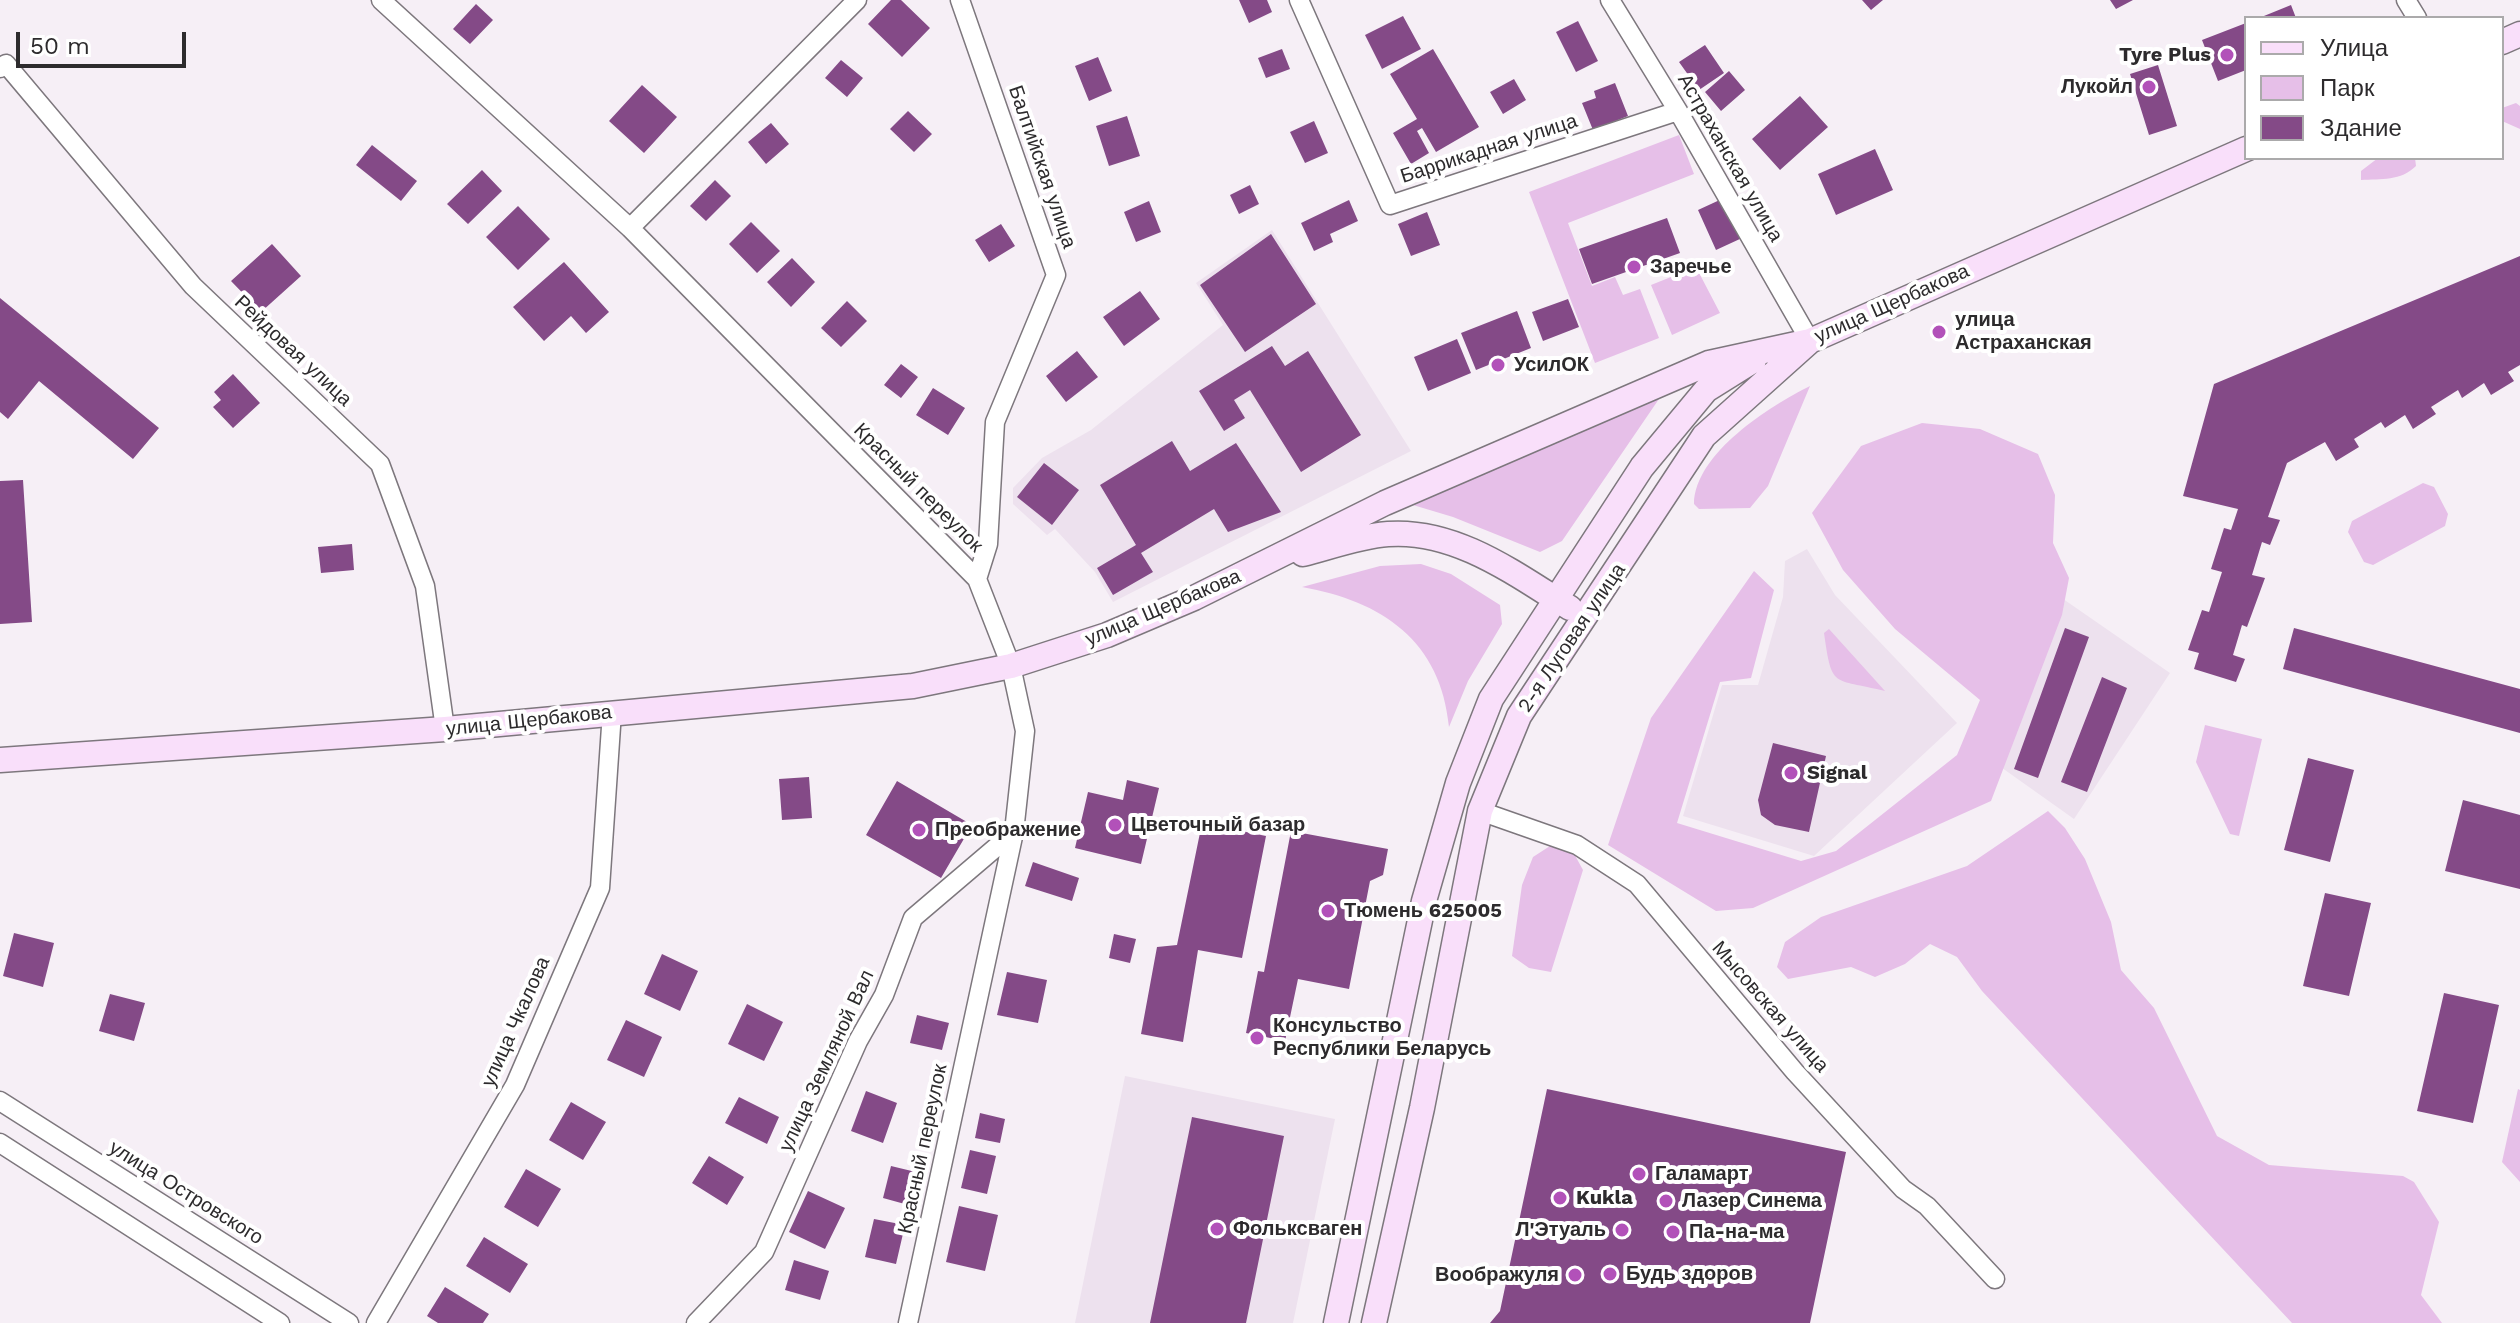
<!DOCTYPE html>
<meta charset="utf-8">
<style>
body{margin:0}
#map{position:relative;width:2520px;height:1323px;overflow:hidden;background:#f6eff6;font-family:"Work Sans",sans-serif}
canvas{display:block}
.legend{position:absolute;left:2244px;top:16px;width:260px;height:144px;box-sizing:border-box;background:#fff;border:2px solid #abaaab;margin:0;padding:10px 14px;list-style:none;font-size:24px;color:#2d2b2d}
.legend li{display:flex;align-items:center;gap:16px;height:40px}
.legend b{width:40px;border:2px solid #abaaab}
.scale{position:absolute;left:16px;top:32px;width:170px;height:36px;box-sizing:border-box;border:4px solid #2d2b2d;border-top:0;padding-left:10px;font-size:24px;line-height:28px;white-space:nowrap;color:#2d2b2d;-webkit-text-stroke:6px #fff;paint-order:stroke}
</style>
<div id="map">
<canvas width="2520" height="1323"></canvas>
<ul class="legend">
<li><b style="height:10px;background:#f9dffa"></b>Улица</li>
<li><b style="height:22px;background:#e6bfe8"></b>Парк</li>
<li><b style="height:22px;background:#844a87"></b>Здание</li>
</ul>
<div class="scale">50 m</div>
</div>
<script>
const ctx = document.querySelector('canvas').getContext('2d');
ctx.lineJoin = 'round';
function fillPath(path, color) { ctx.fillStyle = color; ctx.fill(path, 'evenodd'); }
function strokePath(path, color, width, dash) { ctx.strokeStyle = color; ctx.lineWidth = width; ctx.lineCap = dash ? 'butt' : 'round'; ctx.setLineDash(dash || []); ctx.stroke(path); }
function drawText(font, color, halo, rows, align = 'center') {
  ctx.font = font + ' "Work Sans",sans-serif'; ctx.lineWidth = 8; ctx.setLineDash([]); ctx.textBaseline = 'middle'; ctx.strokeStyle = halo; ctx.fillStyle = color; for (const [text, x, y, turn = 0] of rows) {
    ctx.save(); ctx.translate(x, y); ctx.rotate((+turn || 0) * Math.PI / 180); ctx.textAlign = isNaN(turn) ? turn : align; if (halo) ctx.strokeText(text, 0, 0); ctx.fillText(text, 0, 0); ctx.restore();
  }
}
fillPath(new Path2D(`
 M1272 230 1411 451 1113 602 1095 572 1055 529 1047 535 1013 504V488L1042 458 1091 430 1223 325 1196 283Z
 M1807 549 1835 595 1957 723 1814 856 1683 816 1722 685H1758L1783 597 1785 561Z
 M2030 576 2170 673 2074 819 1974 748Z
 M1125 1076 1335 1119 1293 1323H1075Z`), '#ede1ee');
fillPath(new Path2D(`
 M2516 103 2520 106V129L2502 121V108Z
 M1679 135 1694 174 1568 223 1592 286 1615 277 1623 295 1640 289 1659 338 1595 363 1529 192Z
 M2378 158H2415L2416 166C2401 181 2381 179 2361 180V171Z
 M1696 267 1720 313 1672 335 1651 285Z
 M1810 386 1768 486 1750 508 1699 509 1694 504C1695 453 1770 406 1810 386Z
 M1661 396 1562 541 1540 552 1453 517 1413 505Z
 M1922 423 1980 429 2038 454 2055 495 2053 543 2069 578 2062 615 1991 801 1753 908 1716 911 1608 845 1651 718 1754 571 1774 590 1751 678 1720 682 1677 823 1801 861 1836 851 1957 755 1980 700 1895 629 1843 570 1812 513 1861 446Z
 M2423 483 2434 487 2448 514 2445 526 2373 565 2364 562 2348 532 2352 521Z
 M1421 564 1451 574 1500 605 1502 624 1468 681 1449 727C1441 641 1382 601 1302 587L1380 566Z
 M1829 629 1885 691C1832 678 1832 689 1824 633Z
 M2205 725 2262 739 2239 836 2230 834 2196 762Z
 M2048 811 2065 828 2085 859 2111 922 2121 970 2154 1008 2217 1136 2269 1165 2403 1176 2414 1182 2439 1222 2421 1295 2442 1323H2292L1982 991 1957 957 1930 944 1905 964 1875 977 1851 967 1788 979 1777 967 1785 942 1821 917 1967 866Z
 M1550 846 1572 850 1583 870 1551 972 1529 968 1512 956 1522 885 1533 857Z
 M2518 1089 2520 1090V1182L2502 1162Z`), '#e6bfe8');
fillPath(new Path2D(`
 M891 0H901L930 28 902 57 868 24Z
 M1239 0H1267L1272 12 1249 23Z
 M1862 0H1883L1871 10Z
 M2110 0H2133L2116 9Z
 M476 4 493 20 470 44 453 29Z
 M2291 5 2296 18H2259Z
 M1403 16 1421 49 1382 69 1365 35Z
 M1578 21 1598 61 1576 72 1556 32Z
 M2246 23V70L2218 81 2202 40Z
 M1705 45 1724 73 1699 90 1679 62Z
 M1282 49 1290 69 1266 78 1258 58Z
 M1433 49 1479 127 1436 152 1422 128 1417 131 1429 153 1411 164 1393 133 1417 119 1390 74Z
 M1098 57 1112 91 1089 101 1075 66Z
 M841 60 863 78 847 97 825 78Z
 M2158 65 2177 126 2149 135 2130 74Z
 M1729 71 1745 90 1721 111 1705 92Z
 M1514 79 1526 100 1503 114 1490 92Z
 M1615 83 1628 116 1593 130 1582 103 1596 98 1594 91Z
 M642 85 677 117 644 153 609 121Z
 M1800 96 1828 127 1780 170 1752 139Z
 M908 111 932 134 914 152 890 129Z
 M1127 116 1140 156 1109 166 1096 126Z
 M1314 121 1328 153 1305 163 1290 132Z
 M771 123 789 144 766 164 748 142Z
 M372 145 417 181 401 201 356 165Z
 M1875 149 1893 190 1836 215 1818 174Z
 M482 170 502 191 468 224 447 204Z
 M715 180 731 196 706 221 690 206Z
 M1250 185 1259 204 1239 214 1230 195Z
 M1724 198 1742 238 1716 250 1698 210Z
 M1349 200 1358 221 1330 234 1333 242 1314 251 1301 223Z
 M1149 201 1161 232 1136 242 1124 212Z
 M518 206 550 239 518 270 486 237Z
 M1427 212 1440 245 1411 256 1398 224Z
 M1667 218 1680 253 1592 284 1579 249Z
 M751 222 780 251 757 273 729 244Z
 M1001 224 1015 246 989 262 975 240Z
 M1271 234 1316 304 1245 352 1200 285Z
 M272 244 301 276 261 312 231 281Z
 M2520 256V365L2508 372 2514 381 2491 395 2484 383 2462 398 2458 390 2431 407 2436 414 2413 429 2405 415 2385 428 2381 422 2354 439 2359 447 2336 461 2325 442 2287 463 2268 517 2280 520 2270 545 2262 542 2252 575 2265 578 2247 627 2242 625 2233 655 2245 659 2236 682 2194 669 2199 653 2188 650 2202 610 2209 612 2222 572 2211 569 2224 528 2231 530 2238 509 2183 496 2214 384Z
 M792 258 815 282 791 307 767 282Z
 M564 262 609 312 586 333 571 316 544 341 513 307Z
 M1140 291 1160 319 1124 346 1103 317Z
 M0 298 159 428 133 459 39 381 8 419 0 412Z
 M1568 299 1579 327 1543 341 1532 312Z
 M847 301 867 321 841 347 821 328Z
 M1517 311 1531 348 1476 370 1461 333Z
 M1457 339 1471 373 1428 391 1414 357Z
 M1272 346 1285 366 1308 351 1361 435 1301 472 1250 390 1234 400 1245 418 1224 431 1199 391Z
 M1077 351 1098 377 1066 402 1046 376Z
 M901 364 918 377 901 398 884 385Z
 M233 374 260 403 233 428 213 407 221 400 214 392Z
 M933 388 965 408 948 435 916 415Z
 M1172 441 1190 471 1236 443 1281 512 1228 532 1214 509 1141 553 1153 572 1113 595 1097 568 1136 545 1100 485Z
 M1044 463 1079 490 1052 525 1017 497Z
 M23 480 32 622 0 624V481Z
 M352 544 354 570 321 573 318 547Z
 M2065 628 2089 637 2038 778 2014 769Z
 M2294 628 2520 689V733L2283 669Z
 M2102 677 2127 688 2087 792 2061 782Z
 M1773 743 1826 756 1809 832 1775 825 1761 815 1758 800Z
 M2308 758 2354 770 2330 862 2284 850Z
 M809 777 812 818 782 820 779 779Z
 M1127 780 1159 788 1141 864 1075 848 1088 792 1123 800Z
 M897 781 972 825 941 878 866 835Z
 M2463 800 2520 815V889L2445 871Z
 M1202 823 1266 836 1242 958 1198 950 1183 1042 1141 1034 1157 947 1177 945Z
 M1291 831 1388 849 1383 875 1370 881 1349 989 1298 979 1285 1041 1246 1033 1258 971 1264 972Z
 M1033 862 1079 878 1072 901 1025 886Z
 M2325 893 2371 903 2349 996 2303 986Z
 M14 933 54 943 43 987 3 976Z
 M1114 934 1136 939 1130 963 1109 958Z
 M662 954 698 971 680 1011 644 994Z
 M1007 972 1047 980 1038 1023 997 1015Z
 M2444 993 2499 1005 2473 1123 2417 1111Z
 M110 994 145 1003 134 1041 99 1031Z
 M747 1004 783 1022 764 1061 728 1044Z
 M917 1015 949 1023 942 1050 910 1043Z
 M626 1020 662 1037 644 1077 607 1060Z
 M1547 1089 1846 1152 1810 1323H1490L1500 1311Z
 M866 1091 897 1103 883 1143 851 1131Z
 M739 1097 779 1117 767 1144 725 1123Z
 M571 1102 606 1122 583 1160 549 1140Z
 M980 1113 1005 1119 1000 1143 975 1138Z
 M1192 1117 1284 1136 1246 1323H1150Z
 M970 1150 996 1156 987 1194 961 1188Z
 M709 1156 744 1177 727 1205 692 1183Z
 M891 1166 920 1173 912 1206 883 1198Z
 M526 1169 561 1189 538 1227 504 1207Z
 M808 1191 845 1208 825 1249 789 1232Z
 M959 1206 998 1215 985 1271 946 1262Z
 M874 1219 905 1225 896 1264 865 1257Z
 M484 1237 528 1264 510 1293 466 1266Z
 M794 1260 829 1271 820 1300 785 1290Z
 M445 1287 489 1314 483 1323H438L427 1316Z`), '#844a87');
const street = new Path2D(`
 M381 0 630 228 977 579 1011 666 1025 731 1014 832 908 1323
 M960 0 1056 275 995 422 988 544 977 579
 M1299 0 1390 205 1678 111
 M1610 0 1678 111 1810 341
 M2406 0 2417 18
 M0 68 6 64 193 286 380 464 425 586 445 729
 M630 228 857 0
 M1480 811 1577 845 1637 884 1795 1072 1903 1189 1927 1206 1995 1279
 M0 1101 349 1323
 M0 1143 280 1323
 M376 1323 515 1085 600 888 612 712
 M696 1323 764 1252 858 1041 884 995 913 918 1014 832`);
const secondary = new Path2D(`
 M2502 42 2520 34
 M1303 554C1330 547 1360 536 1388 534 1456 529 1515 574 1570 608
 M0 760 445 729 913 686 1011 666 1107 635 1194 598 1385 503 1709 363 1810 341 2246 149
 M1336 1323 1424 901 1458 783 1491 699 1642 467 1706 390 1754 360
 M1374 1323 1422 1108 1480 811 1519 716 1704 436 1809 342`);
strokePath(street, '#7d777d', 21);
strokePath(secondary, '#7d777d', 27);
strokePath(street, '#fff', 18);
strokePath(secondary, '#f9dffa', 24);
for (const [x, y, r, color] of [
 [2227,55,8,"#b251b9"],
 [2149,87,8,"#b251b9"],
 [1634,267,8,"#b251b9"],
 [1939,332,8,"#b251b9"],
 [1498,365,8,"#b251b9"],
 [1791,773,8,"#b251b9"],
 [1115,825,8,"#b251b9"],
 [919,830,8,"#b251b9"],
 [1328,911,8,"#b251b9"],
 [1257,1038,8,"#b251b9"],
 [1639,1174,8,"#b251b9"],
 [1560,1198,8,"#b251b9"],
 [1666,1201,8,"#b251b9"],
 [1217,1229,8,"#b251b9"],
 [1622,1230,8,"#b251b9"],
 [1673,1232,8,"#b251b9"],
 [1610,1274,8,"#b251b9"],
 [1575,1275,8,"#b251b9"]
]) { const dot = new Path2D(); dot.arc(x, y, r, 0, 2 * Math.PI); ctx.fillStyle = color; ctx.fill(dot); strokePath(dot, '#fff', 3); }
drawText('bold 20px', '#2d2b2d', '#fff', [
 ["Tyre Plus",2211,55,"right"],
 ["Лукойл",2133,87,"right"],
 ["Заречье",1650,267],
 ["улица",1955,320],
 ["Астраханская",1955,343],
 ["УсилОК",1514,365],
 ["Signal",1807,773],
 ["Цветочный базар",1131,825],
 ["Преображение",935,830],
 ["Тюмень 625005",1344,911],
 ["Консульство",1273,1026],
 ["Республики Беларусь",1273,1049],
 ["Галамарт",1655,1174],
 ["Kukla",1576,1198],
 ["Лазер Синема",1682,1201],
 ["Фольксваген",1233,1229],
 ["Л'Этуаль",1606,1230,"right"],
 ["Па-на-ма",1689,1232],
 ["Будь здоров",1626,1274],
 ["Воображуля",1559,1275,"right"]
], 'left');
drawText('20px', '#2d2b2d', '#fff', [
 ["Баррикадная улица",1489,149,-18],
 ["Астраханская улица",1730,158,60],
 ["Балтийская улица",1042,167,71],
 ["улица Щербакова",1892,304,-24],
 ["Рейдовая улица",293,351,43],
 ["Красный переулок",918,488,45],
 ["улица Щербакова",1163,608,-23],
 ["2-я Луговая улица",1572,638,-56],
 ["улица Щербакова",529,721,-6],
 ["Мысовская улица",1770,1007,49],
 ["улица Чкалова",516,1022,-66],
 ["улица Земляной Вал",827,1061,-65],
 ["Красный переулок",923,1149,-78],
 ["улица Островского",186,1193,32]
]);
</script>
